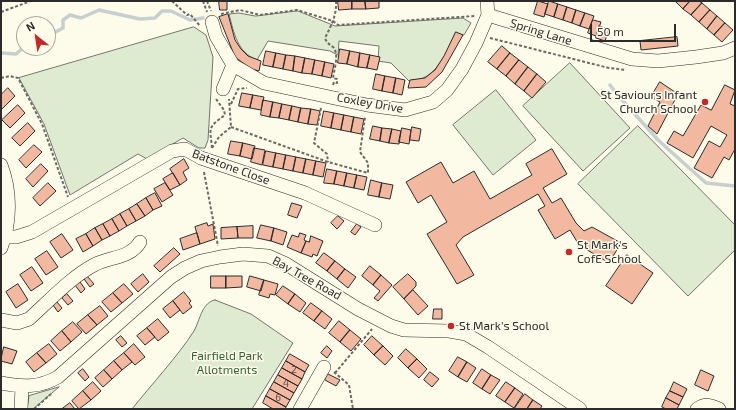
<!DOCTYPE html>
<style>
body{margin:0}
#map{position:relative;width:736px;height:410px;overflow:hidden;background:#fdfbea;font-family:"Exo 2",sans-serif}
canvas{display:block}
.frame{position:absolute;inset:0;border:2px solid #2b2b2b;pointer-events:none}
.north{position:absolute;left:16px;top:16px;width:40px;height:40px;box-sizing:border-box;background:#fdfbea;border:1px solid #a9a89e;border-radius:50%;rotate:330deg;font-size:11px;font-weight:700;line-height:16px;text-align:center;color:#2b2b2b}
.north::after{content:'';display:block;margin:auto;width:14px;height:18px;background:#c62828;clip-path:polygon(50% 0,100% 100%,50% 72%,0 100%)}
.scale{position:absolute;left:590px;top:24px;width:86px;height:18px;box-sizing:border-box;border:2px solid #2b2b2b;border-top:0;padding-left:5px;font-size:12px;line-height:14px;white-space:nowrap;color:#2b2b2b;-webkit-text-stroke:3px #fdfbea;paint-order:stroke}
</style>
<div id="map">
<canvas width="736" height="410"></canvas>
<div class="frame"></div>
<div class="north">N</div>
<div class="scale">50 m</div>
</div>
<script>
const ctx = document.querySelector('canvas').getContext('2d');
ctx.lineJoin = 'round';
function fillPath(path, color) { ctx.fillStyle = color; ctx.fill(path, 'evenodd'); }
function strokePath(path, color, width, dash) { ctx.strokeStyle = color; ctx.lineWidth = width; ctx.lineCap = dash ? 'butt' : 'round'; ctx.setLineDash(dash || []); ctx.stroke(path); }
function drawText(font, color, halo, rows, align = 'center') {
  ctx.font = font + ' "Exo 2",sans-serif'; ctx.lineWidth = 3; ctx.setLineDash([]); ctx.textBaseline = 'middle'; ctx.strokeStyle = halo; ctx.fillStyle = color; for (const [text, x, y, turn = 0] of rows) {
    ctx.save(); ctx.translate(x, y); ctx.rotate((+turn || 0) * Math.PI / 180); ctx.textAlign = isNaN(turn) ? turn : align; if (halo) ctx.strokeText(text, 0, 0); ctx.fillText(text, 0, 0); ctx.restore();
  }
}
const green = new Path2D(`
 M298 11 335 26 463 18 471 23 464 35 456 33C446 53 436 81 409 81L391 63 378 61 379 46 339 41 338 55 330 51 268 41 257 60C237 52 234 33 229 14L239 13 255 16Z
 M194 27 206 35 213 57 208 140 205 148H199L183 138 147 159 138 154 70 195 44 124 19 78Z
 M570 63 630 128 583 171 523 106Z
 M496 90 536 140 493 175 453 125Z
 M638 126 735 225V250L688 296 578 184Z
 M215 300 251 314 293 343 252 409H132C151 385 178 356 194 331 200 320 202 302 215 300Z
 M59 387 33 409H27L29 396Z`);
fillPath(green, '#deebd1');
strokePath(green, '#74746e', 1);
strokePath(new Path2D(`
 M48 36 63 28V20L70 15 81 18 99 10 140 19 155 18 162 11H171L190 20 203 18
 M1 53 16 54 24 47
 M610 85 616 93 658 140 706 183 735 186`), '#c7d0d0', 3.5);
const building = new Path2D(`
 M219 1H227V10H220Z
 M338 1H352V9L339 10Z
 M352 1H365L366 9H352Z
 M365 1H379V8L366 9Z
 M538 1 548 4 544 17 534 14Z
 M549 1 558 4 554 17 545 14Z
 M677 1H690L683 9 676 2Z
 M690 1H699L702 3 691 15 683 9Z
 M702 3 710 10 699 22 691 15Z
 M558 4 567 7 563 20 554 17Z
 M567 7 576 10 572 23 563 20Z
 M576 10 585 13 580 26 572 23Z
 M710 10 717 16 707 29 699 22Z
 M585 13 594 16 589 29 580 26Z
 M228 14 235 40 241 49 248 56 261 61 259 71 251 69 235 57 219 17Z
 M717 16 725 23 714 35 707 29Z
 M593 20 601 22 596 36 588 33Z
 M725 23 733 30 722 42 714 35Z
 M599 26 609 29 605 41 596 38Z
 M456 32 463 35 442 72 426 87 408 88 410 80 425 78 435 70 444 56Z
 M677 37 678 46 641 50 640 41Z
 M502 46 510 53 497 69 488 62Z
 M340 49 350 51 347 64 338 63Z
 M266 51 276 53 273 67 263 65Z
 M350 51 360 53 358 67 347 64Z
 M276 53 286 55 283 69 273 67Z
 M360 53 370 55 367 68 358 67Z
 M510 53 519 60 506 76 497 69Z
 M286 55 295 56 293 71 283 69Z
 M370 55 380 57 377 70 367 68Z
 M295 56 305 58 302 73 293 71Z
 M305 58 315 60 312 74 302 73Z
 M315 60 325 62 322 76 312 74Z
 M519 60 528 67 515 84 506 76Z
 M325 62 334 64 331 78 322 76Z
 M528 67 537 74 524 91 515 84Z
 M376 74 385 76 382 91 373 89Z
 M537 74 546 82 532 98 524 91Z
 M385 76 396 78 393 93 382 91Z
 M396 78 405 80 402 95 393 93Z
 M660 82 678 94 657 134 648 126 660 102 651 97Z
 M725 85 735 90 730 104 735 106V149L729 160 724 157 712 178 694 168 709 141 720 147 727 135 711 126 693 158 667 143 674 131 683 136 701 105 711 110Z
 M8 88 15 96 1 110V95Z
 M242 93 253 95 250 108 239 106Z
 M253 95 264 97 261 110 250 108Z
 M263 100 273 102 270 117 261 115Z
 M273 102 282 104 279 118 270 117Z
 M282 104 292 106 289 120 279 118Z
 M18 105 25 113 10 128 2 120Z
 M292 106 301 108 298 122 289 120Z
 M301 108 311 109 308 124 298 122Z
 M311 109 320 111 317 125 308 124Z
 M324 111 334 113 331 128 321 126Z
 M334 113 344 115 341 130 331 128Z
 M344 115 354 117 351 132 341 130Z
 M354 117 364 119 361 134 351 132Z
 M28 123 35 131 20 146 12 138Z
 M373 126 382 128 380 141 370 139Z
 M412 127 421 129 419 141 410 140Z
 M382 128 392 129 389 143 380 141Z
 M402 128 411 130 409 144 399 142Z
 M392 129 401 131 399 144 389 143Z
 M231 141 243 143 240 156 228 154Z
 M243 143 255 146 252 159 240 156Z
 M34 145 42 152 26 168 19 160Z
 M254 148 265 150 262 165 251 162Z
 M552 149 567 174 543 188 552 203 561 198 576 223 584 231 592 227 621 243 609 263 579 245 570 230 555 239 538 210 545 206 538 194 463 237 456 245 474 275 457 284 427 234 447 222 431 195 418 203 406 182 441 162 453 183 474 171 490 199 532 175 526 164Z
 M266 151 276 153 273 167 263 165Z
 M276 153 286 155 283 169 273 167Z
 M286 155 296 157 293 171 283 169Z
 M296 157 306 159 303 173 293 171Z
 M184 159 189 168 183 172 187 180 180 185 170 169Z
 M306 159 316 161 313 175 303 173Z
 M316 161 326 163 323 177 313 175Z
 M41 164 48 171 33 187 26 179Z
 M327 169 337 171 334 184 324 183Z
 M337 171 347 173 344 186 334 184Z
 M173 173 180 185 170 190 163 179Z
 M347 173 357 175 354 188 344 186Z
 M357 175 367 177 364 190 354 188Z
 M371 180 382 183 379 197 368 195Z
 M48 183 56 191 40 206 33 198Z
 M165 183 173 195 162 202 154 189Z
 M382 183 393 185 390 199 379 197Z
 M155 193 162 206 153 210 146 198Z
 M146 198 153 210 145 216 137 204Z
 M292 203 302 206 297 218 288 215Z
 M137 204 145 216 136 221 129 209Z
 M129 209 136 221 127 226 120 214Z
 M120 214 127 226 119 231 112 219Z
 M338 216 344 221 337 229 331 223Z
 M112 219 119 231 110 236 103 224Z
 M207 223 208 226 213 224 215 239 200 244 195 227Z
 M103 224 110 236 102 240 95 228Z
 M357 224 361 227 355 235 351 232Z
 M261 225 274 228 271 241 257 238Z
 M253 226V238H238L237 227Z
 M237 227 238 238 221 239V228Z
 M95 228 102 240 93 246 86 234Z
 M274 228 287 232 283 245 271 241Z
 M197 233 200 244 183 250 180 239Z
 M300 233 306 235 304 240 306 241 301 253 287 247 292 235 298 237Z
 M62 234 73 250 61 258 50 242Z
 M86 234 93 246 83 252 76 239Z
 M311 236 323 241 317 256 313 254 312 257 301 253 306 241 309 242Z
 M174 248 180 254 160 272 154 266Z
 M47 251 58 267 46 275 35 259Z
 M324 253 335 261 327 271 316 263Z
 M627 255 653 273 632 304 606 286Z
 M335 261 345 269 337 279 327 271Z
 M370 266 381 275 373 285 362 276Z
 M32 267 43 283 31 291 20 275Z
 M345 269 356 277 348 288 337 279Z
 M143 274 149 282 138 292 131 284Z
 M408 274 416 282V286L404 299 393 287Z
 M381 275 392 285 378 301 374 298 380 291 373 285Z
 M87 276 94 284 90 287 84 279Z
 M211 276H226V288H211Z
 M226 276H242V287L226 288Z
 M250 276 264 280 261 291 247 287Z
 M264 280 278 284 275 295 270 294 269 298 259 295Z
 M80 282 85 289 81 293 75 285Z
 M18 284 28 300 16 308 6 292Z
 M124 284 133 294 122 303 113 293Z
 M283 286 295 294 288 304 276 295Z
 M413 290 428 306 418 315 404 299Z
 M184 292 191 301 189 303 192 307 183 314 173 301Z
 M113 293 122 303 111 312 102 302Z
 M67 294 73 301 68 305 62 298Z
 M295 294 306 303 300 312 288 304Z
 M173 301 180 310 170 318 163 309Z
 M57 302 62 308 58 312 53 305Z
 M311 303 322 311 314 321 303 313Z
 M100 306 108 316 97 325 88 315Z
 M434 309H442V319H433Z
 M322 311 332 319 325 329 314 321Z
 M88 315 97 325 86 334 77 324Z
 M158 319 169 332 158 341 147 328Z
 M339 321 350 330 340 342 329 333Z
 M73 322 82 332 71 342 62 331Z
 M147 328 155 337 145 345 137 336Z
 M350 330 361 339 351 351 340 342Z
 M62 331 71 342 60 351 51 341Z
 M121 336 127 343 122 347 116 340Z
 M372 336 383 346 374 355 364 345Z
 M49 344 57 354 46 363 37 353Z
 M134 344 145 357 135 365 124 353Z
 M327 346 332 351 327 358 321 353Z
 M383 346 393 356 385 365 374 355Z
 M4 347 17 351 12 364 1 361Z
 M406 349 417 359 408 368 398 358Z
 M37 353 46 363 34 372 26 362Z
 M124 353 132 362 122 370 114 361Z
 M290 354 309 365 305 372 286 361Z
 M458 357 467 362 458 377 449 371Z
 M417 359 427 369 419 378 408 368Z
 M114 361 122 370 112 379 104 370Z
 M286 361 305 372 302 379 282 368Z
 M467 362 476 368 467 382 458 377Z
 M282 368 302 379 298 386 278 375Z
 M83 369 89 377 85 381 78 373Z
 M482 369 491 375 482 389 473 383Z
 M104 370 112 379 103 387 95 378Z
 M701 370 714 376 708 391 695 385Z
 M430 372 439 379 432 387 424 380Z
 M328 374 340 380 336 386 325 380Z
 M278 375 298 386 294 393 274 382Z
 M491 375 500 380 490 394 482 389Z
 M93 382 101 391 91 400 83 391Z
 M274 382 294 393 290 400 270 389Z
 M506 382 515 388 505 402 496 396Z
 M674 382 687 389 683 397 670 391Z
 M515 388 523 394 514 408 505 402Z
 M270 389 290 400 286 407 266 396Z
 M83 391 91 400 79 409 72 401Z
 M670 391 683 397 679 405 666 398Z
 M525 394 533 400 527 409H517L515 408Z
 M266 396 286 407 285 409H273L263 403Z
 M666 398 679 405 677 409H666L662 407Z
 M533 400 542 406 540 409H527Z
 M70 403 75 409H62Z`);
fillPath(building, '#f2b8a0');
strokePath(building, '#2b2b2b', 1);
const minor = new Path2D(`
 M488 15 632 59 658 61 696 57 723 53 735 48
 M212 22 216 36 233 65 264 83 367 105 405 110 433 102 447 90 462 69 476 43 488 15 487 1
 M223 89 233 65
 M1 165C11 191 11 221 1 248
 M5 237H16L32 232 172 151 185 149 201 158 305 193 375 225
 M1 320 17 323 29 319C48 302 71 277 94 265 109 257 131 258 140 242
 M1 383C22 387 39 388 58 377L171 277 185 268 201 261 220 257 243 254 268 256 286 264 358 309 391 326 404 330 449 331 466 334 488 347 580 409
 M21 409 22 387
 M300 409 324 367
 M697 409C705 403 710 405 719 409`);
strokePath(minor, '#2b2b2b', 14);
strokePath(new Path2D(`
 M172 1 187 15 190 14 200 26
 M203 1 207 12
 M207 1 211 11
 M1 12 31 1
 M221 14 240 10 260 15 297 10 333 21 338 25 475 16
 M490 38 609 68 626 70
 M1 78 10 76 18 78 42 124 68 197
 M333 85 334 82 337 83V79L333 78C334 70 339 56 334 48 330 44 327 44 325 38 331 26 337 15 336 1
 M231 104 238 89 247 88
 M321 108 314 143 327 154 328 162
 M231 127 328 162 368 173V163L360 152 365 117
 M212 148 219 137 231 127 229 99
 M212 148C210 127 207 128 225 115L224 110 216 99
 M204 172 218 246
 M334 372 349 385 353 409
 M335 373 372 329
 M34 409 51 394`), '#6a6964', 2, [3, 2]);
strokePath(minor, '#fdfbea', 13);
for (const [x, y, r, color] of [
 [705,102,4,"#c62828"],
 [569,252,4,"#c62828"],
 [451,326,4,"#c62828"]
]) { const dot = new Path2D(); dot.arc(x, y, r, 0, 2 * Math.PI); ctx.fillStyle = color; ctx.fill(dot); strokePath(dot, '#fdfbea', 1.5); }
drawText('10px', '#5d4e48', null, [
 ["2",294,370],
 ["4",286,384],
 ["6",278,398]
]);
drawText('12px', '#2b2b2b', '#fdfbea', [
 ["Spring Lane",541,32,17],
 ["Coxley Drive",370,103,10],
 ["Batstone Close",231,167,20],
 ["Bay Tree Road",307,278,29]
]);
drawText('12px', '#2b2b2b', '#fdfbea', [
 ["St Saviours Infant",697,95,"right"],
 ["Church School",697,109,"right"],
 ["St Mark's",577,245],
 ["CofE School",577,259],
 ["St Mark's School",459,326]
], 'left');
drawText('12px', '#34623c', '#fdfbea', [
 ["Fairfield Park",227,356],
 ["Allotments",227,370]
]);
</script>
